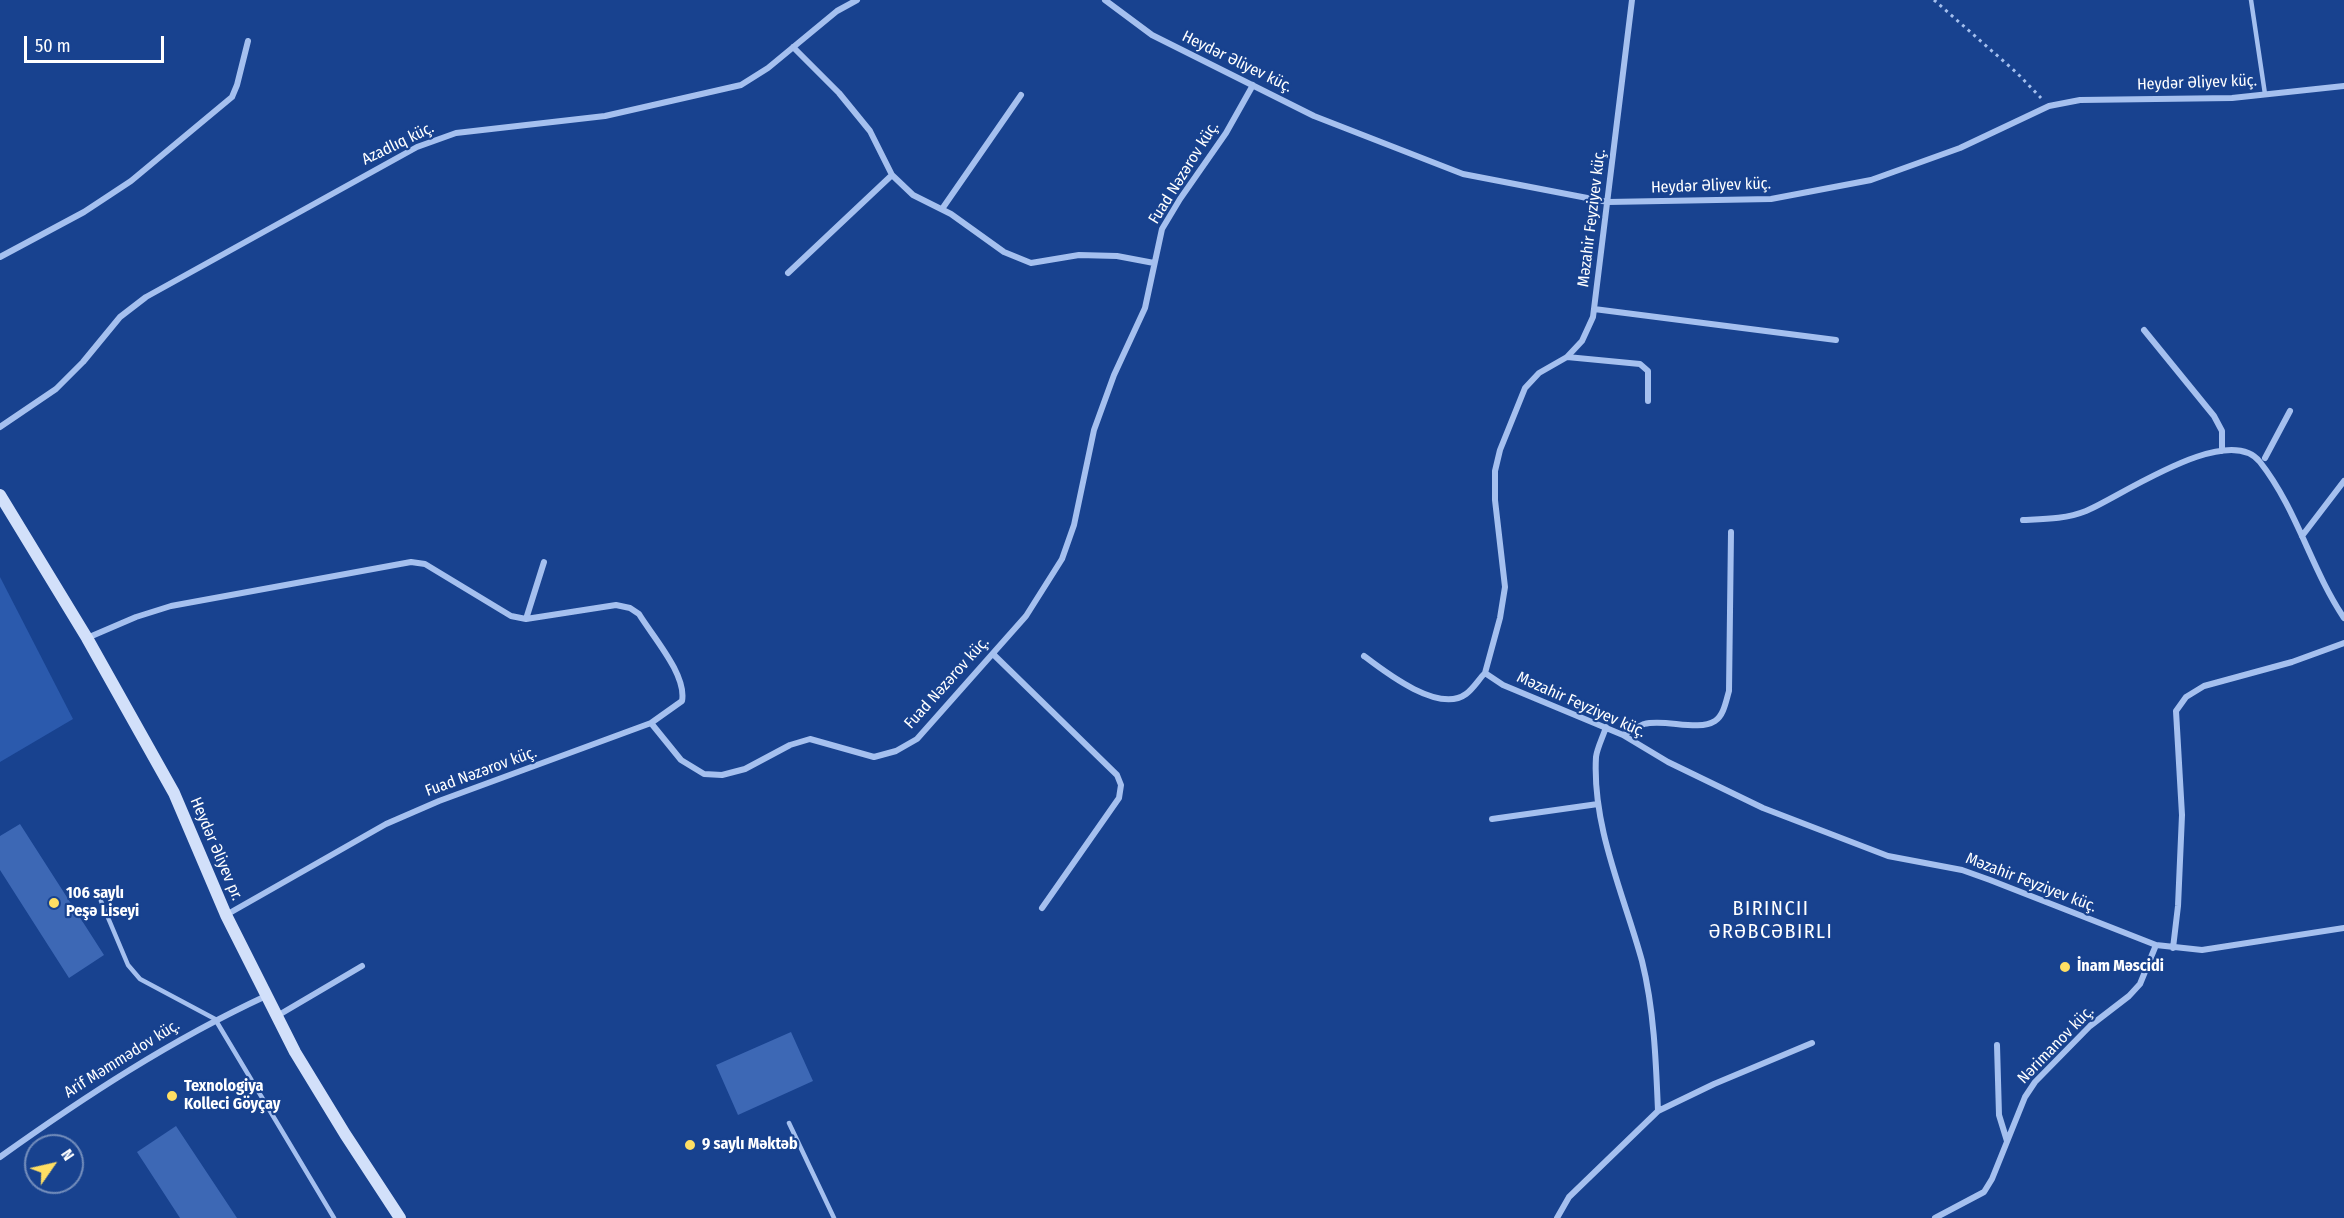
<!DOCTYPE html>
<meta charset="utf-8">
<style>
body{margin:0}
#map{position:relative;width:2344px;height:1218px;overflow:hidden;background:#18428f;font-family:"Fira Sans Condensed",sans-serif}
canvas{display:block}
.north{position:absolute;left:24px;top:1134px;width:60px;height:60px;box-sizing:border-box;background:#18428f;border:2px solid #748ebc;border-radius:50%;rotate:56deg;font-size:16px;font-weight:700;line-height:24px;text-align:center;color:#fff}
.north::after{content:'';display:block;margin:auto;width:21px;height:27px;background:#ffdf63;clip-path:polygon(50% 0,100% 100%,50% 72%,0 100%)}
.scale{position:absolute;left:24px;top:36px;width:140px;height:27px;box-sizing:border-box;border:3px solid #fff;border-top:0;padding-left:8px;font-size:18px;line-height:21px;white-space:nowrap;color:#fff;-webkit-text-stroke:4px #18428f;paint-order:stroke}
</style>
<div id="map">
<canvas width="2344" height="1218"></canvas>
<div class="north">N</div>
<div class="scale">50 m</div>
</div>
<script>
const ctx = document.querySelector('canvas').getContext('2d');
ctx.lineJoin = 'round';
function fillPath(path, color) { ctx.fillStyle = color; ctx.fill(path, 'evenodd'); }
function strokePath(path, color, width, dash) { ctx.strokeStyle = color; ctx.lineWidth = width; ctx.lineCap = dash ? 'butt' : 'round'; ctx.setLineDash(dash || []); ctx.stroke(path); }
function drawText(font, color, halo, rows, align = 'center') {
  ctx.font = font + ' "Fira Sans Condensed",sans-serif'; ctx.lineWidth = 4.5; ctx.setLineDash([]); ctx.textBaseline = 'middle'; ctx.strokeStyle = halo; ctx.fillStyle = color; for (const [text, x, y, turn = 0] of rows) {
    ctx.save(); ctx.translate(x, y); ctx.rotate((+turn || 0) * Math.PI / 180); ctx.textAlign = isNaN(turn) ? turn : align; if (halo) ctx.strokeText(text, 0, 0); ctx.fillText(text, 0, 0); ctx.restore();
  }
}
fillPath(new Path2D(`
 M0 577 73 719 0 762Z`), '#2b5aad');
fillPath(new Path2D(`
 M20 824 104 955 69 978 0 870V836Z
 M791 1032 813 1081 738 1115 716 1065Z
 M176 1126 237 1218H180L137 1152Z`), '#3d68b5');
strokePath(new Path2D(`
 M1934 0 2017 73 2041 98`), '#a5c0ef', 3, [3, 4.5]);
strokePath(new Path2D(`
 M2251 0 2265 94
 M101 901 128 965 140 979 215 1019 334 1218
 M789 1123 834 1218`), '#a5c0ef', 4.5);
strokePath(new Path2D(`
 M1105 0 1152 35 1314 116 1463 174 1608 202 1771 199 1871 180 1960 148 2049 106 2080 100 2232 98 2344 86
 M1632 0 1593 317 1582 341 1567 357 1539 373 1525 388 1500 450 1495 471V500L1505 587 1500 618 1485 673 1503 685 1623 735 1668 762 1763 808 1888 856 1962 870 1990 880 2156 945 2202 950 2344 928
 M793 47 839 93 870 131 892 175 913 195 951 214 1004 252 1031 263 1079 255 1117 256 1154 263
 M942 209 1021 95
 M0 257 84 212 131 181 232 97 237 85 248 41
 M788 273 892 175
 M1594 309 1836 340
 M2144 330 2214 416 2222 431V451
 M1567 357 1640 364 1648 371V401
 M0 427 56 389 83 362 120 317 146 297 417 147 456 133 605 116 741 85 768 68 837 11 857 0
 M2265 458 2290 411
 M2023 520C2044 519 2066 519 2086 511 2120 497 2228 421 2260 462 2297 509 2311 569 2344 618
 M2302 536 2344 481
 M526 619 544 562
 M87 638 136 617 171 606 411 562 425 564 511 616 526 619 616 605 630 608 639 614C653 637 687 675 682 701L651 723
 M993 654 1117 775 1121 785 1119 798 1042 908
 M1364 656C1385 672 1439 714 1466 694 1473 689 1479 679 1485 673
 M1623 735C1629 732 1637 727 1644 724 1664 718 1698 732 1715 721 1724 715 1726 701 1729 691L1731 532
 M1492 819 1598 804
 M226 915 386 824 439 801 651 723 681 760 704 774 722 775 745 769 790 745 810 739 874 757 896 751 917 739 1026 616 1062 559 1074 525 1094 430 1114 375 1145 308 1162 229 1180 199 1226 133 1253 85
 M2173 948 2178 906 2182 815 2176 711 2186 697 2204 686 2292 662 2344 643
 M277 1016 362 966
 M1997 1045 1999 1115 2007 1141
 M1658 1111 1714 1084 1812 1043
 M0 1157C84 1097 171 1040 266 996
 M1557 1218 1569 1197 1658 1111C1656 1061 1654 1009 1642 961 1624 895 1592 827 1596 757 1597 748 1603 737 1606 727
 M1935 1218 1984 1192 1992 1179 2025 1097 2035 1082 2090 1026 2129 996 2140 984 2156 945`), '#a5c0ef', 6);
strokePath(new Path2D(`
 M0 495 87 638 174 793 226 915 295 1052 345 1134 400 1218`), '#d2e0fa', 12);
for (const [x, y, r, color] of [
 [54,903,6,"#ffdf63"],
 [2065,967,6,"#ffdf63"],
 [172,1096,6,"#ffdf63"],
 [690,1145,6,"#ffdf63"]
]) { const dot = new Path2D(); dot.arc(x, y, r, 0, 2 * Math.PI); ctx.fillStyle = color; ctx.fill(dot); strokePath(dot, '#18428f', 2); }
drawText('16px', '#fff', '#18428f', [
 ["Heydər Əliyev küç.",1237,62,26],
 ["Heydər Əliyev küç.",2197,83,-2],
 ["Azadlıq küç.",398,144,-26],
 ["Fuad Nəzərov küç.",1184,173,-58],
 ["Heydər Əliyev küç.",1711,186,-2],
 ["Məzahir Feyziyev küç.",1592,218,-83],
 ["Fuad Nəzərov küç.",947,683,-48],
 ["Məzahir Feyziyev küç.",1581,705,24],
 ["Fuad Nəzərov küç.",481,772,-20],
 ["Heydər Əliyev pr.",216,849,67],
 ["Məzahir Feyziyev küç.",2031,883,21],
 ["Nərimanov küç.",2056,1045,-46],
 ["Arif Məmmədov küç.",122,1059,-32]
]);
drawText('bold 16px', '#fff', '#18428f', [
 ["106 saylı",66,894],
 ["Peşə Liseyi",66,912],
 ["İnam Məscidi",2077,967],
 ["Texnologiya",184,1087],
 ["Kolleci Göyçay",184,1105],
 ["9 saylı Məktəb",702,1145]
], 'left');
ctx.letterSpacing = '1.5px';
drawText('20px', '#fff', '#18428f', [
 ["BIRINCII",1771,909],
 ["ƏRƏBCƏBIRLI",1771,932]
]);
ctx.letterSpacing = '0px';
</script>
